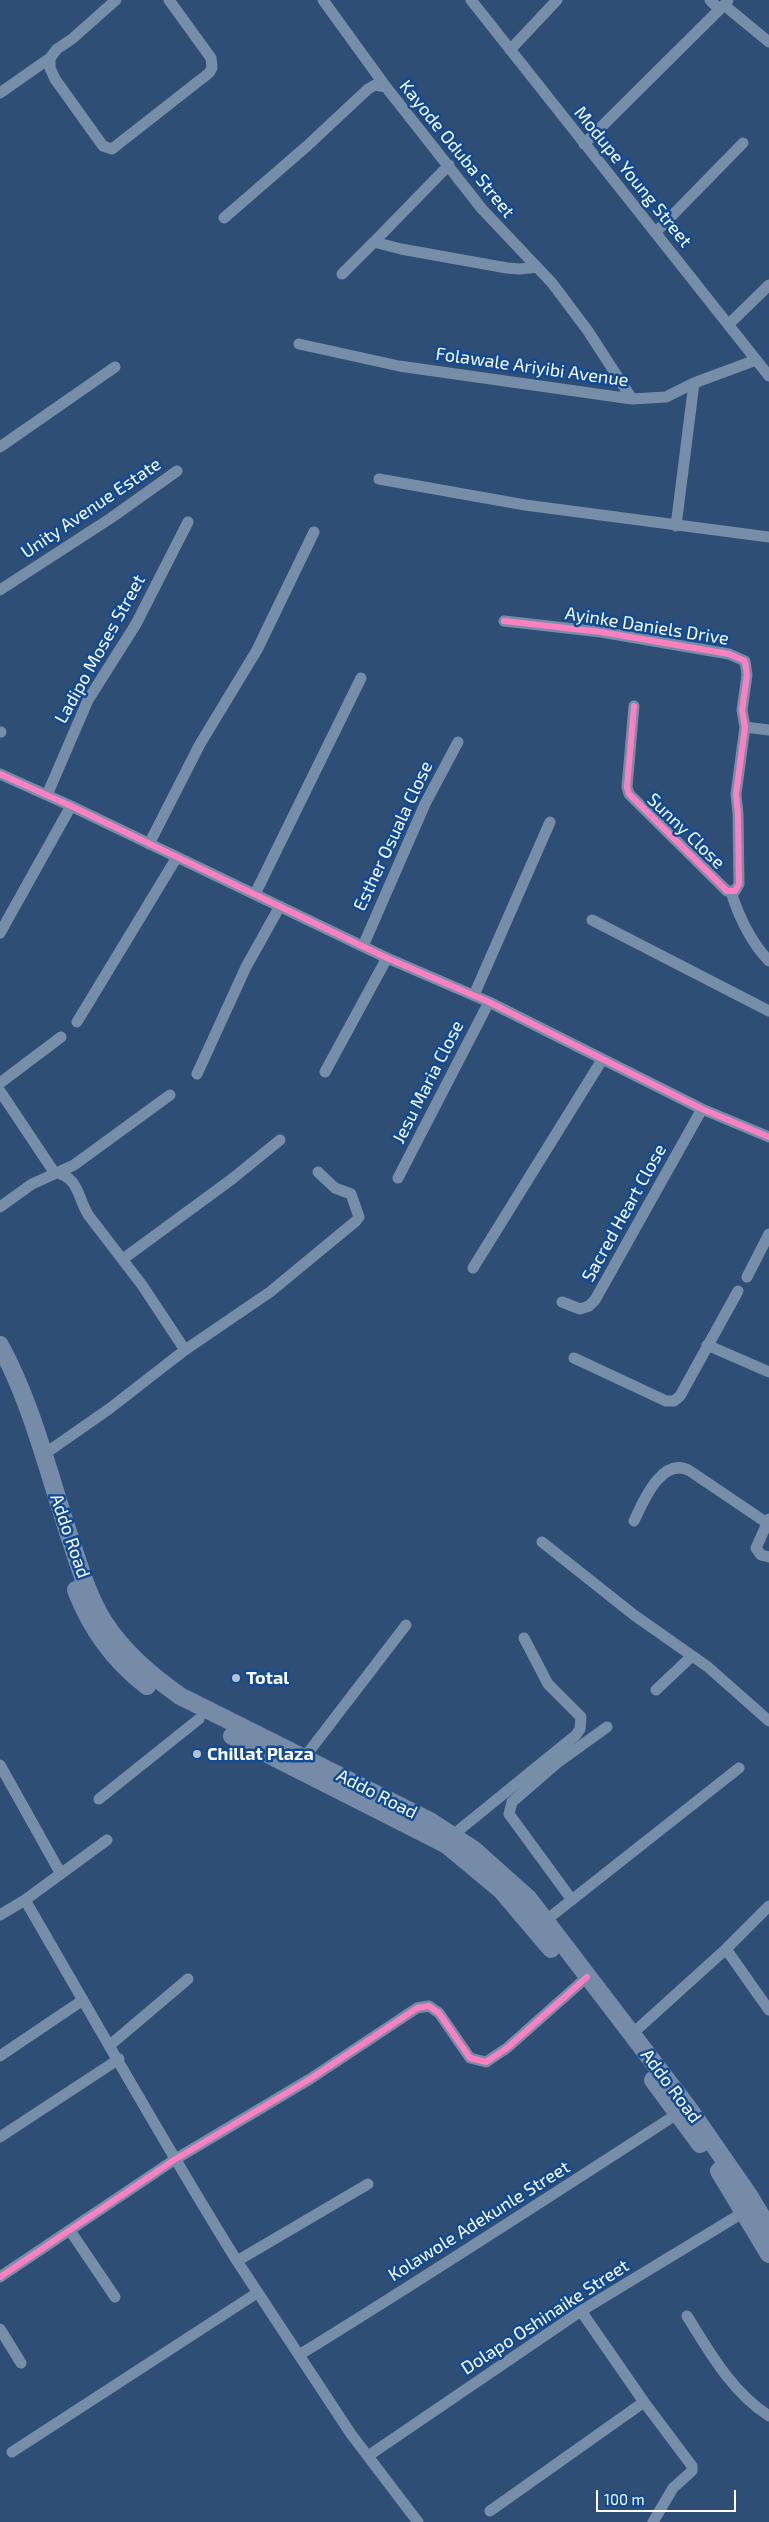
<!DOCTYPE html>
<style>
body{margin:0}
#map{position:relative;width:769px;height:2522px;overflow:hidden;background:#2e4e76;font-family:"Exo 2",sans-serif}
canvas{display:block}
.scale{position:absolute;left:596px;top:2490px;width:140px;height:22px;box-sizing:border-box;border:2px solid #fff;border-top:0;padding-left:6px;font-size:15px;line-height:18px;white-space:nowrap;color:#fff;-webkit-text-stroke:4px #114b93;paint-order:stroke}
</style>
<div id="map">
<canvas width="769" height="2522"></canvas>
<div class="scale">100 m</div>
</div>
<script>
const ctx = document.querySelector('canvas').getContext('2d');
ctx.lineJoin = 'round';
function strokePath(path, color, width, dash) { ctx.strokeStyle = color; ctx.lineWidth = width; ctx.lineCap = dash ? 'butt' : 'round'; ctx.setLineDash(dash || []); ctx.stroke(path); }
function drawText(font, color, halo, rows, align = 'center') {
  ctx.font = font + ' "Exo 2",sans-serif'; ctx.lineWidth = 5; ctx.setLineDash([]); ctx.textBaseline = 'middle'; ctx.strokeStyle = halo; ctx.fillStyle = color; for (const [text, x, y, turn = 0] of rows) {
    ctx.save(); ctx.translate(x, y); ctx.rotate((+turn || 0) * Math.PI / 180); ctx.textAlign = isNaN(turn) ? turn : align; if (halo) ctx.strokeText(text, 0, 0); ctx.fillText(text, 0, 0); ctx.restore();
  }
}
strokePath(new Path2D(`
 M116 0 72 39 57 49 50 58V68L55 79 103 146 112 149 209 73 212 68 211 58 169 0
 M323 0 386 87
 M471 0 769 376
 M710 0 719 9
 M728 0 724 5 769 42
 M510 50 557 0
 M0 93 50 58
 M584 144 724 5
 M449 165 374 242 401 249 507 268 520 269 537 267
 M224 218 307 146 368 89 375 85 386 87 482 209 552 283 588 331 632 399
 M656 232 743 143
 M342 274 374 242
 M729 324 769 285
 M299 344 399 366 632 399 666 397 694 383 756 360
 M0 447 115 367
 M379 479 525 505 769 537
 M676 526 694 383
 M0 590 111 518 177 471
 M504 621 601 632 729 654 745 661 747 675 742 710 745 727 736 794 738 814 739 884 735 891H727L629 794 627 787 634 706
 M745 727 769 730
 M0 732H1
 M0 774 71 806 387 958 489 1002 702 1109 769 1137
 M47 795 88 700 136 624 188 522
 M149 844 200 744 257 650 314 532
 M731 892C739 917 751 942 769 961
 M255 894 361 678
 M592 920 769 1011
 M0 933 71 806
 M363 946 425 804 458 742
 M474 995 550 822
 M77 1022 177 857
 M325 1072 387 958
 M197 1074 246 967 280 906
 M0 1083 61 1037
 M0 1091 54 1172C80 1177 77 1198 89 1216L142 1285 185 1350
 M398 1178 489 1002
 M0 1207 32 1184 74 1165 170 1095
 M123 1259 232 1179 280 1140
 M473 1268 602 1060
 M747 1277 769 1234
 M562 1302 580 1309 589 1306 595 1300 702 1109
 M707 1345 769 1372
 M574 1358 666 1401H674L680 1396 738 1291
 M43 1455 109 1409 185 1350 270 1292 356 1221 359 1217 351 1194 335 1188 318 1172
 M769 1519 756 1548 761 1555 769 1557
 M634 1521C643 1502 662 1455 690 1471L767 1523
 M542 1542 634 1615 708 1667 769 1721
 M656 1690 692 1656
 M304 1758 406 1625
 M0 1765 61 1874
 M99 1799 199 1719
 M453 1835 576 1735 580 1729 581 1717 548 1684 524 1638
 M25 1900 107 1840
 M572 1900 509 1814 512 1802 557 1763 607 1727
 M0 1915 25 1900C95 2020 163 2142 237 2261
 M545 1921 739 1768
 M726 1949 769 2010
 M632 2034 726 1949 769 1906
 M110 2045 188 1979
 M0 2056 83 2000
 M0 2137 119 2059
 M368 2184 237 2261 351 2434 418 2522
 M71 2232 115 2297
 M0 2277 174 2160 310 2079 417 2008 429 2006 439 2013 470 2058 486 2062 507 2048 587 1977
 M581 2311 644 2402 692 2466V2471L673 2488 653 2522
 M687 2316C711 2354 731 2391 769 2416
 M0 2329 21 2363
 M299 2355C426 2277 552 2195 677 2114
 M12 2452 257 2293
 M368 2456 581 2311 744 2212
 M490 2511 644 2402`), '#778ea9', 11);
strokePath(new Path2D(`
 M0 1345C33 1406 49 1476 71 1541 80 1569 89 1598 104 1622 124 1653 151 1675 180 1696L430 1821 473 1849 511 1883 528 1898 689 2109 750 2197 769 2229
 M76 1590C91 1629 114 1661 147 1686
 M232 1736 447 1845 501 1890 551 1949
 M653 2080 700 2144
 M719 2171 769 2254`), '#758ba7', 18);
strokePath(new Path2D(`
 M504 621 601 632 729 654 745 661 747 675 742 710 745 727 736 794 738 814 739 884 735 891H727L629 794 627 787 634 706
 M0 774 71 806 387 958 489 1002 702 1109 769 1137
 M0 2277 174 2160 310 2079 417 2008 429 2006 439 2013 470 2058 486 2062 507 2048 587 1977`), '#ff80c0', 6);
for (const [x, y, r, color] of [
 [236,1678,5,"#b6c1cf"],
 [197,1754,5,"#b6c1cf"]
]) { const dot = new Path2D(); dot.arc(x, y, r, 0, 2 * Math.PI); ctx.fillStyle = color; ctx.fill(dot); strokePath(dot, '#114b93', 2); }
drawText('18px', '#fff', '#114b93', [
 ["Kayode Oduba Street",457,149,51],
 ["Modupe Young Street",633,177,51],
 ["Folawale Ariyibi Avenue",532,367,8],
 ["Unity Avenue Estate",91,508,-34],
 ["Ayinke Daniels Drive",647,626,9],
 ["Ladipo Moses Street",100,649,-61],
 ["Sunny Close",686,831,44],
 ["Esther Osuala Close",393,836,-65],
 ["Jesu Maria Close",428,1082,-63],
 ["Sacred Heart Close",624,1213,-61],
 ["Addo Road",70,1536,71],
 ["Addo Road",377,1794,27],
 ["Addo Road",671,2086,53],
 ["Kolawole Adekunle Street",479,2221,-32],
 ["Dolapo Oshinaike Street",545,2317,-33]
]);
drawText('bold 18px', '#fff', '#114b93', [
 ["Total",246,1678],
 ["Chillat Plaza",207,1754]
], 'left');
</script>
